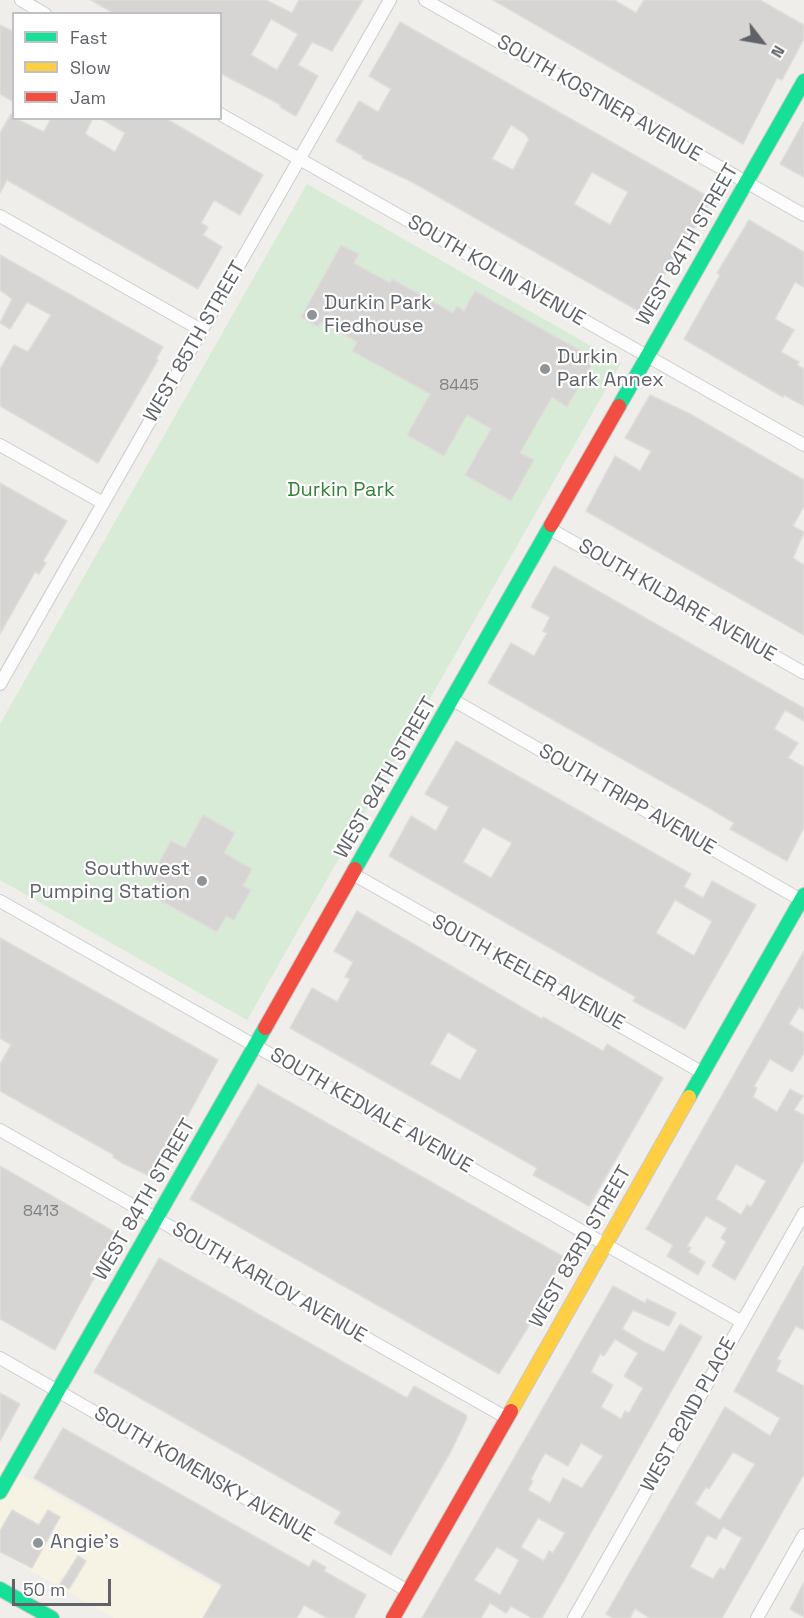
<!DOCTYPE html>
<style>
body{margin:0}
#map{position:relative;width:804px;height:1618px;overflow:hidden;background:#efeeea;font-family:"Space Grotesk",sans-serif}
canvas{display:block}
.legend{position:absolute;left:12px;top:12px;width:210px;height:108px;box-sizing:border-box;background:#fff;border:2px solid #bfc1c3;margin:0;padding:8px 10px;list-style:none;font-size:18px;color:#5f6368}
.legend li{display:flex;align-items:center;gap:12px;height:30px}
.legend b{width:30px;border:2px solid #bfc1c3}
.north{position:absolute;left:732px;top:12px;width:60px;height:60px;-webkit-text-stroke:4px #fff;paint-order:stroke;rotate:121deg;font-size:16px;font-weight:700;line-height:24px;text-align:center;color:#5f6368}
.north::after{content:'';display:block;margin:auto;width:21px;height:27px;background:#5f6368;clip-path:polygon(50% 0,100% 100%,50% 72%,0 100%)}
.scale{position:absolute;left:12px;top:1579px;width:99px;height:27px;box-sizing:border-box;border:3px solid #5f6368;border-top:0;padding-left:8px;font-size:18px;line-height:21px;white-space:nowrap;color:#5f6368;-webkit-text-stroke:4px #fff;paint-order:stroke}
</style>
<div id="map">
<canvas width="804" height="1618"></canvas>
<ul class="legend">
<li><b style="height:8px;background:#16e098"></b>Fast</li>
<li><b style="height:8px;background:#ffcf43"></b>Slow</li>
<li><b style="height:8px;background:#f24e42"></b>Jam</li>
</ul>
<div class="north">N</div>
<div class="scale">50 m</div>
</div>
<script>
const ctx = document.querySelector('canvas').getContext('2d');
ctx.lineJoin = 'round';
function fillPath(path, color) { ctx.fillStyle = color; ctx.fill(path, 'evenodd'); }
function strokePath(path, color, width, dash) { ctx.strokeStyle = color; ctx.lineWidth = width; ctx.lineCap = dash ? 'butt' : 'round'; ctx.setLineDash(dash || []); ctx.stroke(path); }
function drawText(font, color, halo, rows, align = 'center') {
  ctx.font = font + ' "Space Grotesk",sans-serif'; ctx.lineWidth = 4.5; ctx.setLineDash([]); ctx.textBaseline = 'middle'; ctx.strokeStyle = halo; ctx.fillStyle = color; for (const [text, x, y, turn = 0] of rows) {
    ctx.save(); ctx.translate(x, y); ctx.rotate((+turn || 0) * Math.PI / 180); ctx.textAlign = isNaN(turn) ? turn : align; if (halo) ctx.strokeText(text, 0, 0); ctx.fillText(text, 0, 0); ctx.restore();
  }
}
fillPath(new Path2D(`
 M0 1463 272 1618H114L0 1553Z`), '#f7f3e4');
fillPath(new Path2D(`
 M307 184 621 363 247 1020 0 880V724Z`), '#d8ebd6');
const building = new Path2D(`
 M91 0H266L292 13 299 0H363L332 51 312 42 298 65 318 76 296 116 280 107 281 105 220 73V14H115ZM271 19 298 34 277 70 251 55Z
 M493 0H614L636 13 644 0H760L804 25V39L782 80 777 78 743 144Z
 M400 22 712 199 693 231 690 230 642 313 414 183 362 158 363 156 336 141 359 101 378 112 391 89 369 76ZM511 125 524 133 529 139 513 170 492 159ZM592 172 628 192 610 225 574 204Z
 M0 25 14 32V102L0 94Z
 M11 114 14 118 44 132 51 118H93L85 134 115 152 125 133 100 118H165L263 175 240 215 214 200 201 223 208 227 203 235 222 247 198 289 7 180 0 193V133Z
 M804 121V177L780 164Z
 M749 220 804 252V287L795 282 775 319 794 330 781 352 799 362 797 365 804 369V406L784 395 783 397 684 339 720 275 717 273Z
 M341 245 359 254 354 263 390 283 392 279 453 313 457 306 464 311 475 291 595 359 567 407 552 397 520 453 534 460 511 501 465 475 491 429 467 415 444 456 407 435 430 394 352 351 357 342 321 322 318 327 301 317Z
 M0 255 163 347 156 359 158 360 98 463 0 406V369L14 345 28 352 51 315 27 302 10 329 0 323 12 299 0 290Z
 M650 395 690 414 804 480V506L793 526 804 532 793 558 804 565V635L586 511 615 456 640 471 651 451 625 438Z
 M0 483 67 521 43 561 46 563 39 574 35 572 0 634Z
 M554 566 804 708V721L785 710 774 729 798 743 788 758 804 767V827L787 861 730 829 734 823 709 808 488 683 511 643 534 656 547 633 543 631 550 617 531 607Z
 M456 741 691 874 684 887 703 898 712 881 756 905 685 1029 633 1001 636 997 389 856 411 816 436 831 449 807 425 794ZM483 827 512 843 491 878 463 862ZM675 900 712 921 694 956 656 933Z
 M203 815 235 833 224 853 252 869 243 886 251 890 234 920 226 916 217 932 156 898 164 885 151 877 171 841 185 848Z
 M357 911 542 1019 543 1017 603 1051 607 1044 663 1078 589 1206 533 1175 537 1168 290 1028 312 988 337 1002 350 979 345 977 353 962 334 951ZM448 1032 477 1050 460 1080 430 1064Z
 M0 938 218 1060 154 1178 122 1163 113 1157 114 1155 0 1091V1064L11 1045 0 1038Z
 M804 951V1010L799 1007 789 1024 804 1033V1053L792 1072 770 1059 754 1086 757 1088 753 1097 777 1112 790 1089 803 1096 794 1110 804 1115V1160L735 1280 712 1266 726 1242 721 1238 727 1228 706 1216 687 1246 691 1248 688 1252 705 1262 698 1275 667 1256 673 1245 646 1229ZM736 1164 766 1181 751 1207 747 1205 741 1215 716 1199Z
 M258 1084 564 1257 540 1298 545 1300 499 1374 190 1199Z
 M0 1166 118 1234 55 1350 0 1319Z
 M159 1258 407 1398 414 1386 466 1415 467 1418 450 1453 391 1555 334 1523 341 1512 94 1372Z
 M804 1265V1330L796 1326 777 1359 781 1361 776 1371 804 1386V1474L722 1618H650L635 1609 630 1618H613L606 1614 725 1407 770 1436 780 1418 734 1391ZM733 1452 755 1464 720 1520 695 1504 706 1487 709 1489ZM723 1527 742 1538 724 1570 720 1568 713 1579 690 1567 707 1535 716 1539Z
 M613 1286 645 1303 647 1299 676 1313 669 1326 633 1310 622 1329 644 1342 664 1352 680 1324 702 1337 566 1577 542 1618H532L511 1606 506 1613 490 1603 481 1618H422ZM615 1339 638 1353 624 1376 643 1388 629 1413 625 1411 621 1419 601 1407 613 1385 591 1372 600 1354 604 1356ZM581 1443 603 1456 582 1488 563 1478 550 1503 528 1490 533 1481 531 1479 545 1453 568 1466ZM538 1518 565 1533 553 1553 549 1551 544 1561 521 1547ZM497 1547 519 1560 500 1595 474 1580Z
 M0 1393 20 1404 0 1441Z
 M63 1428 309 1567 313 1560 326 1567 324 1571 366 1595 354 1618H327L304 1605 297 1618H203L222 1585 34 1478Z
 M12 1510 39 1525 48 1510 60 1517 32 1568 0 1552V1531Z
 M78 1556 86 1561 69 1589 60 1584Z
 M804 1582V1617L790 1609Z`);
fillPath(building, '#d6d5d3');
strokePath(building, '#deddd9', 1.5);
const street = new Path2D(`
 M21 0 45 14
 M425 0 804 215
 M220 114 804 445
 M0 216 201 330
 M0 445 103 503
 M550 529 804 673
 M0 684 390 0
 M453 700 801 900
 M353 874 703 1073
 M0 901 742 1322
 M0 1130 507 1418
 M0 1358 408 1591
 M574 1618 804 1213
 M757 1618 804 1535`);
const fast = new Path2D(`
 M619 406 804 81
 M355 869 551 525
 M689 1097 804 895
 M0 1492 265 1028
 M0 1589 52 1618`);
const slow = new Path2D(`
 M511 1411 689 1097`);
const jam = new Path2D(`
 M551 525 619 406
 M265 1028 355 869
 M393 1618 511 1411`);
strokePath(street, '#cbcccc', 14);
strokePath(fast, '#cacacb', 16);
strokePath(slow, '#cacacb', 16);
strokePath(jam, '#cacacb', 16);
strokePath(street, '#fdfcfc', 12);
strokePath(fast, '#16e098', 14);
strokePath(slow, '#ffcf43', 14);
strokePath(jam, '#f24e42', 14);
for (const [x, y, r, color] of [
 [312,315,6,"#919496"],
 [545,369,6,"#919496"],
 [202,881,6,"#919496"],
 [38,1543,6,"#919496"]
]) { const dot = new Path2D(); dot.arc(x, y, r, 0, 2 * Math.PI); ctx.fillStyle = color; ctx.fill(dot); strokePath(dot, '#fff', 2); }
drawText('16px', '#7e8184', null, [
 ["8445",459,386],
 ["8413",41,1212]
]);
drawText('20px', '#5f6368', '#fff', [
 ["SOUTH KOSTNER AVENUE",599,99,30],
 ["WEST 84TH STREET",688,245,-60],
 ["SOUTH KOLIN AVENUE",496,271,30],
 ["WEST 85TH STREET",195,342,-60],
 ["SOUTH KILDARE AVENUE",677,601,30],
 ["WEST 84TH STREET",386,778,-60],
 ["SOUTH TRIPP AVENUE",627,800,30],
 ["SOUTH KEELER AVENUE",528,973,29],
 ["SOUTH KEDVALE AVENUE",371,1111,30],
 ["WEST 84TH STREET",145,1200,-60],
 ["WEST 83RD STREET",581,1247,-60],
 ["SOUTH KARLOV AVENUE",269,1283,30],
 ["WEST 82ND PLACE",689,1415,-61],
 ["SOUTH KOMENSKY AVENUE",204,1475,30]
]);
drawText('20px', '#5f6368', '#fff', [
 ["Durkin Park",324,304],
 ["Fiedhouse",324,327],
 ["Durkin",557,358],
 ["Park Annex",557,381],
 ["Southwest",190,870,"right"],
 ["Pumping Station",190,893,"right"],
 ["Angie's",50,1543]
], 'left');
drawText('20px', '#348238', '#fff', [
 ["Durkin Park",341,491]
]);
</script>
